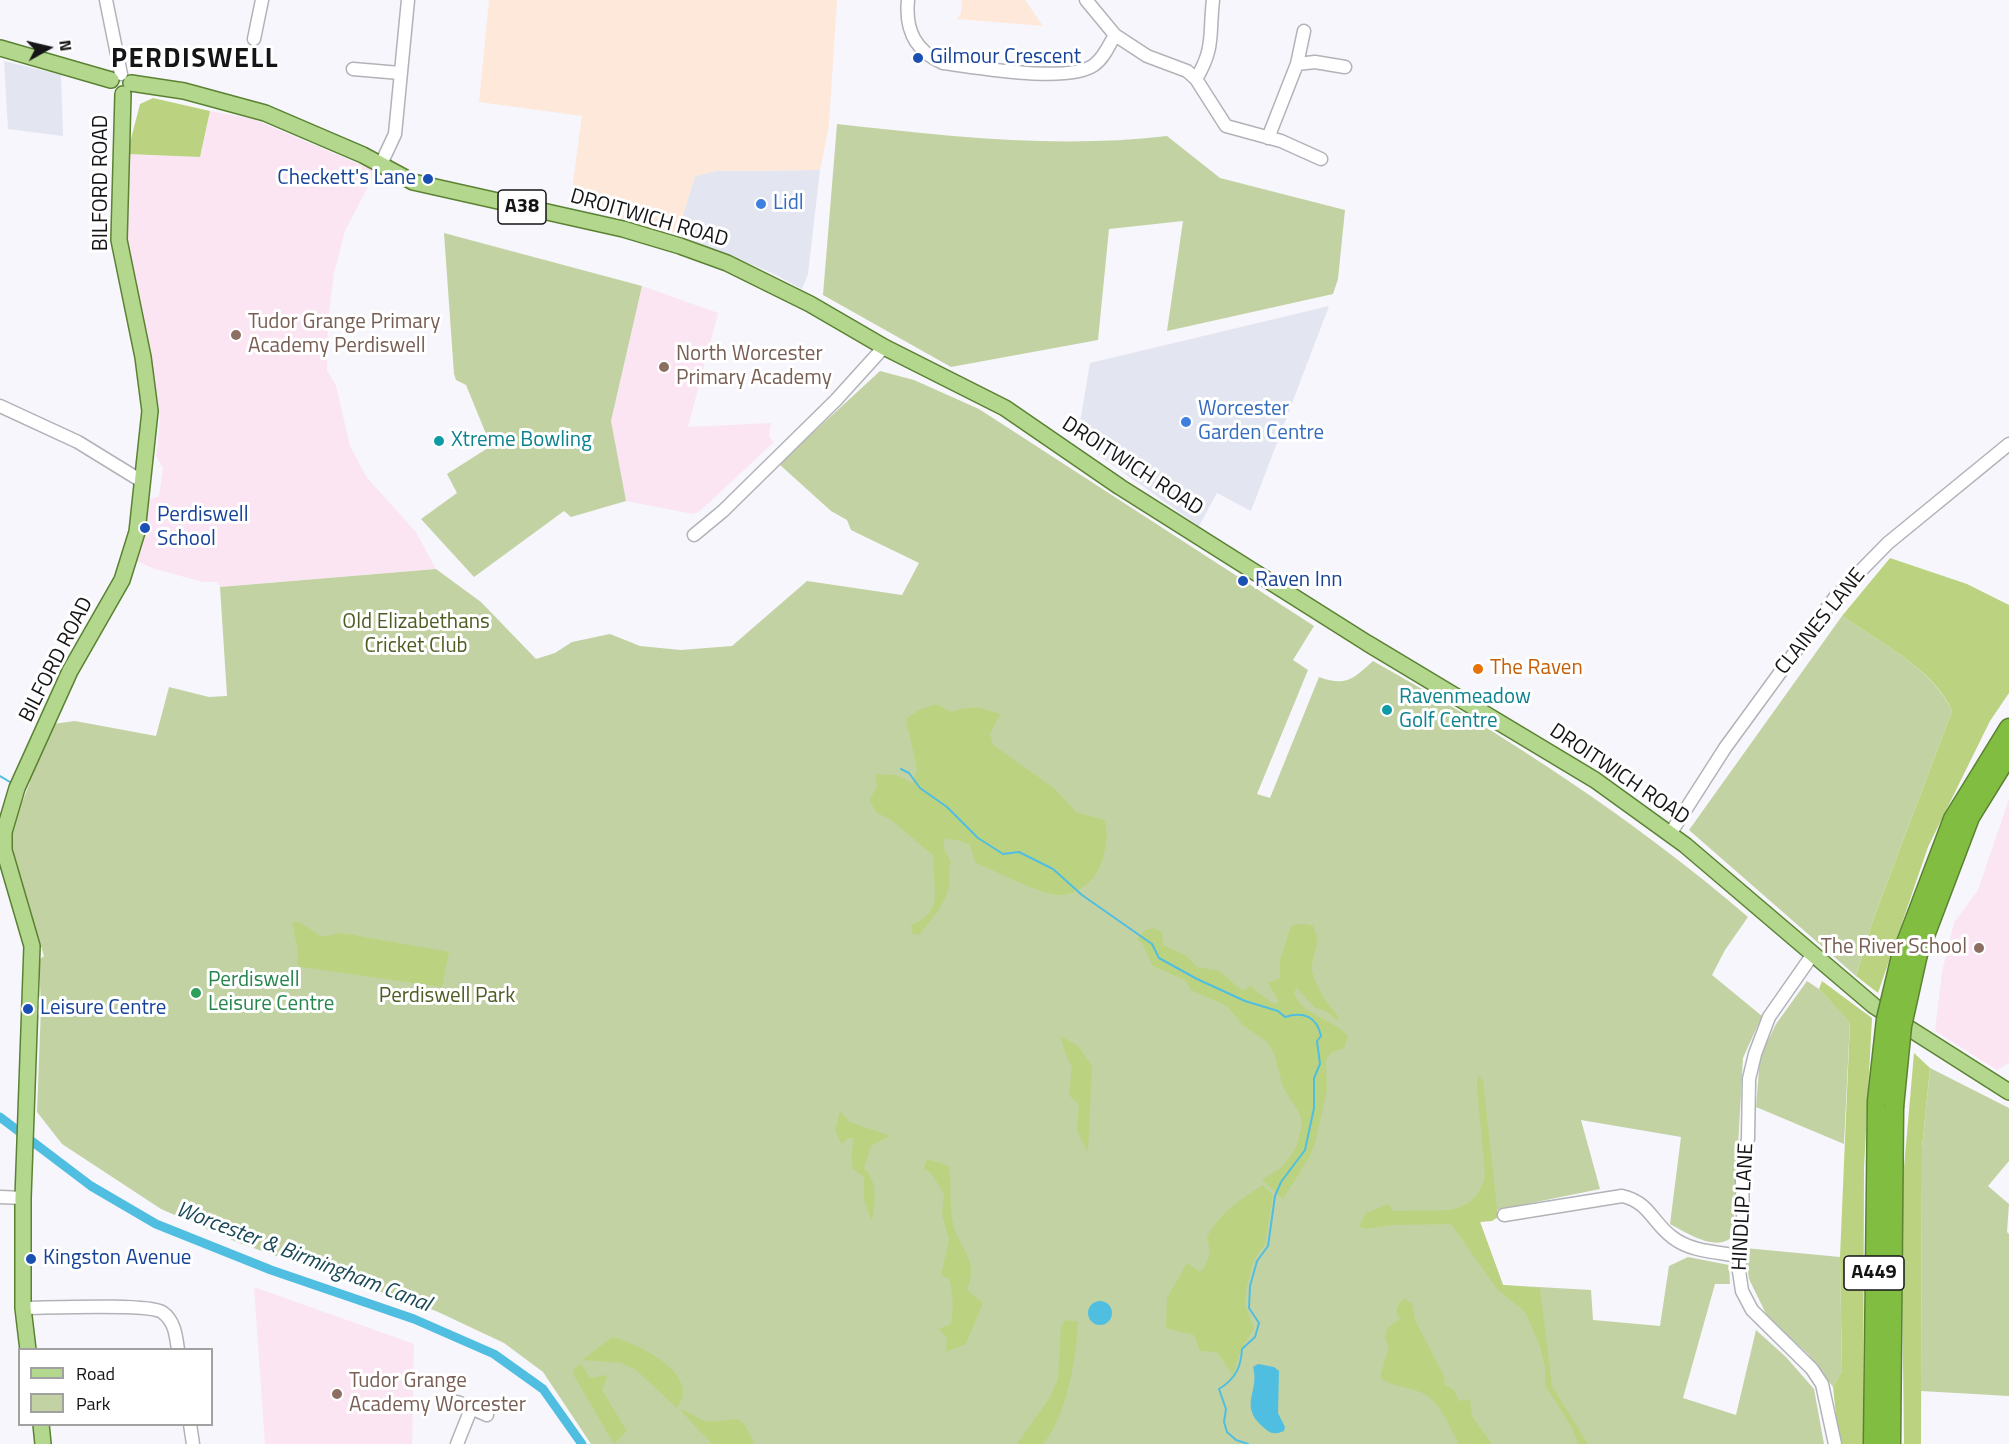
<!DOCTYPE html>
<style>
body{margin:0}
#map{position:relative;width:2009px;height:1444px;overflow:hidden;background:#f6f6fc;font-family:"Titillium Web",sans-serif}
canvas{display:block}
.legend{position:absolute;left:18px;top:1348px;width:195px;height:78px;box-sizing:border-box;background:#fff;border:2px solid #a1a1a2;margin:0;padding:8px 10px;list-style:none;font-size:18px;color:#151517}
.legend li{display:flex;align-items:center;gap:12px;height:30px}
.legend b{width:30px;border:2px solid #a1a1a2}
.north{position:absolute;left:18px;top:18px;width:60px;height:60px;-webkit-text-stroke:4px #fff;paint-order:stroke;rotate:82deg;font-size:16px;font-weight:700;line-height:24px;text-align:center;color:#151517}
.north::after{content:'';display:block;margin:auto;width:21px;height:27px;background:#151517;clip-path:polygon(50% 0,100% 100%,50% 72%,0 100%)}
</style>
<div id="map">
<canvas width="2009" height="1444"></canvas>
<ul class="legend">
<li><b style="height:8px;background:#b3d78c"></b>Road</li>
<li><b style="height:16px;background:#c3d2a2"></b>Park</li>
</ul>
<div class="north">N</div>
</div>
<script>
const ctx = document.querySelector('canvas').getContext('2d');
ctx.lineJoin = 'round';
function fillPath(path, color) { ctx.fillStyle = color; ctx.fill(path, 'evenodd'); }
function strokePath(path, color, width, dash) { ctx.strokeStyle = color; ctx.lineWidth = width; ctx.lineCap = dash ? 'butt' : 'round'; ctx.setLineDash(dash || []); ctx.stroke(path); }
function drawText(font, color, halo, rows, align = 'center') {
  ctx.font = font + ' "Titillium Web",sans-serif'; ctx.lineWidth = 6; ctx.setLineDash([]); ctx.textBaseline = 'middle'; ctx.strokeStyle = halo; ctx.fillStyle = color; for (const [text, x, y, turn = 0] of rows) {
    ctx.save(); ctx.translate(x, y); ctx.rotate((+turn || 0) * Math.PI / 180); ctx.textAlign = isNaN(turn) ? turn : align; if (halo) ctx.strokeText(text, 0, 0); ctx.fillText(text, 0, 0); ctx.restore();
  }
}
fillPath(new Path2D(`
 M4 61 61 75 63 136 8 129Z
 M820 170 808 274 802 289 772 273 677 234 695 176 716 171Z
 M1329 306 1251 511 1217 493 1199 526 1077 440 1090 363Z`), '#e3e5f1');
fillPath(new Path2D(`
 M489 0H837L829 125 820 170 716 171 695 176 677 234 570 204 582 116 479 102Z
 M962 0H1025L1043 26 957 19 961 13Z`), '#fee8da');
fillPath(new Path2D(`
 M210 111 253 119 376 171 345 231 334 273 328 319 327 370 336 386 350 446 367 478 416 532 436 569 220 587 217 582H203L155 569 134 560 148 500 159 496 163 468 156 456 160 420 158 399 127 240V154L200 157Z
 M642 286 718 313 688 427 771 423 769 436 774 442 699 512 693 514 626 501 616 461 611 421Z
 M2009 799V1063L1997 1070 1935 1031 1942 972 1954 923 1978 890Z
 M254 1287 414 1344 412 1444H265Z`), '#fbe5f3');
fillPath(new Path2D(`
 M837 124C947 136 1056 149 1167 136L1220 178 1345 210 1338 279 1333 294 1167 331 1183 221 1109 229 1098 340 951 367 823 295Z
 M444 233 642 286 611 421 626 501 571 517 564 511 474 577 421 519 457 493 447 474 491 446 466 385 456 380 454 374Z
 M880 371 914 380 979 409 1314 626 1293 660 1308 670 1257 794 1270 798 1319 677C1346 687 1353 679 1373 661 1505 735 1633 818 1748 917L1725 950 1712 975 1762 1016 1743 1058 1733 1236C1717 1253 1687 1233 1670 1224L1681 1137 1581 1120 1600 1189 1492 1211 1480 1222 1503 1285 1591 1290 1593 1320 1660 1326 1669 1266 1688 1257 1729 1265 1730 1284H1715L1683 1398 1736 1415 1756 1330 1786 1357 1814 1389 1824 1444H591L543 1372 504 1343 436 1311 239 1243 161 1209 62 1144 37 1112 41 1007 39 960 44 956 14 857 11 831 30 782 29 778 53 724 75 721 156 736 169 687 209 697 227 696 220 587 436 569 481 602 536 659 555 653 572 642 610 634 640 646 681 650 732 646 807 581 902 595 919 563 851 530 847 520 831 511 779 464Z
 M1842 616C1878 640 1935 671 1952 711L1873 920 1856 976 1689 830Z
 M1807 981 1819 989 1850 1021 1844 1144 1756 1107 1760 1057 1776 1024Z
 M1930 1068 2009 1108V1161L1988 1186 2009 1204 2007 1232 2009 1234V1396L1921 1391 1922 1148Z
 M1745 1248 1840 1257 1842 1371 1833 1387 1808 1354 1768 1318 1749 1279Z`), '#c3d2a2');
fillPath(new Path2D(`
 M153 98 210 111 200 157 127 154 140 104Z
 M1890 558 1967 584 2009 605V693L1990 721 1928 847 1878 993 1856 976 1873 920 1952 711C1936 671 1877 640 1842 616Z
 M936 704 951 712C970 705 982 707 1000 714L990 734 993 745 1055 789 1076 812 1104 820C1109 831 1106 850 1102 861 1096 879 1082 893 1062 895 1046 897 992 870 975 862L970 845 958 840 944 839V849L951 862C948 872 950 875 949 885 947 903 930 921 919 935L912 933 911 925C947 911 931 885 934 856L890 819 877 813 869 800 877 787 875 774 896 775 912 783 917 770 906 719 919 710Z
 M293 921 303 924 322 937 340 933 354 935 449 952 442 987 301 967 297 964C300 949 293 936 293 921Z
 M1305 924 1313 926C1322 942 1313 951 1312 967 1312 983 1329 1006 1339 1017L1337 1020 1326 1011 1315 1008 1297 988 1294 992C1298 1014 1335 1019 1348 1036L1344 1048 1331 1053 1326 1060 1327 1090 1315 1143 1309 1158 1283 1199 1262 1180 1282 1167 1296 1148 1302 1125 1300 1114 1283 1087 1274 1053 1267 1042 1243 1025 1227 1006 1191 990 1185 980 1153 966 1142 943 1137 939 1144 931 1153 928 1162 932 1163 945 1185 955 1197 967 1219 971 1243 991 1250 986 1273 1004 1279 1002 1268 983 1280 978V960L1290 929 1293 925Z
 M1822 981 1872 1018 1864 1168 1863 1444H1839L1833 1387 1842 1371 1840 1257 1850 1022 1819 989Z
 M1060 1036 1077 1045 1092 1066 1088 1152 1077 1131 1079 1105 1069 1095 1072 1065 1067 1058Z
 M1914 1053 1930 1068 1922 1148 1921 1444H1904L1901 1202Z
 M1479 1076 1483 1081 1498 1217 1492 1221 1480 1222 1503 1285 1540 1288 1552 1386 1588 1444H1578L1571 1426 1545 1385V1367L1540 1346 1525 1312 1497 1289 1451 1224 1395 1225 1366 1229 1359 1226 1366 1213 1389 1204 1392 1211 1450 1210C1470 1206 1482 1194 1485 1174L1477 1087V1078Z
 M840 1111 850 1122 890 1136 871 1146 864 1168C879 1184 875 1200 872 1221L864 1200V1177L853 1169 851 1158 854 1138H848L842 1144 835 1131Z
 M927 1159 949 1166C952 1185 949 1204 953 1223 959 1251 980 1258 967 1290L983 1303 966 1344 946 1352 947 1339 939 1329 951 1324C954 1308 953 1294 949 1279L941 1275 949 1239 942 1215 944 1193 930 1172 924 1168Z
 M1263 1185 1273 1195 1265 1244 1253 1262 1246 1291 1245 1304 1254 1328 1241 1350 1233 1375 1217 1352 1200 1351 1194 1335 1166 1328 1167 1298 1187 1263 1200 1272C1210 1261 1211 1251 1207 1237 1221 1212 1239 1200 1263 1185Z
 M1405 1299 1412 1304 1415 1320 1443 1374 1445 1385 1454 1390 1459 1401 1470 1399 1472 1416 1492 1444H1459C1448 1425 1441 1401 1420 1392 1406 1386 1390 1387 1380 1377L1389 1346 1385 1339 1387 1329 1400 1318 1396 1312 1399 1303Z
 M1065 1320 1078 1322C1077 1357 1066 1418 1043 1444H1017L1050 1397 1058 1379 1061 1327Z
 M612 1337C637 1343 703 1374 677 1408L635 1369 621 1363 582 1360Z
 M581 1364 590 1378 608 1375 602 1390 627 1431 614 1444 573 1374 575 1368Z
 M680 1410C690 1410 696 1419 706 1421 735 1425 739 1405 754 1444H712Z`), '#bbd380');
fillPath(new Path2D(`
 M1088 1313a12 12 0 1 1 24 0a12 12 0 1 1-24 0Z
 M1258 1364 1274 1367 1279 1371 1278 1413 1285 1427 1284 1431C1274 1435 1271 1434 1263 1427 1238 1405 1260 1392 1253 1367Z`), '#50bee0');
strokePath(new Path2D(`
 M901 769 909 773 920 788 947 807 978 838 1003 854 1019 852 1053 869 1082 895 1152 944 1159 958 1197 979 1245 1001 1278 1011 1285 1017C1304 1011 1317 1017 1321 1036L1317 1041 1320 1064 1314 1078V1108L1305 1150 1281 1182 1275 1196 1268 1246 1257 1261 1250 1286 1249 1308 1259 1323 1255 1337 1242 1349C1241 1368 1235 1379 1219 1389L1226 1409 1224 1422 1227 1432 1236 1440 1248 1444
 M0 776 10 782`), '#50bee0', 2);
strokePath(new Path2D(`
 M0 1117 91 1186 156 1224 271 1270 414 1319 494 1354 543 1389 582 1444`), '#50bee0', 9);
const minor = new Path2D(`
 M106 0 121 74
 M908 0C905 30 915 51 943 63 975 67 1068 84 1094 65 1104 58 1109 45 1115 35
 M1086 0 1115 35 1147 56 1187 71 1196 79 1226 126 1281 141 1321 159
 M254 39 262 0
 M1297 64 1304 31
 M353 69 400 73
 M1196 79C1215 48 1209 34 1213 0
 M1268 138 1297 64 1315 62 1345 67
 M381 164 395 134 408 0
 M0 406 78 442 143 482
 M694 535 723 511 836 400 884 347
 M1670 834 1725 748 1836 596 1888 543 2009 444
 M1813 954 1769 1017 1755 1054 1749 1079 1748 1138 1742 1180 1743 1216 1739 1271 1742 1291 1752 1310 1812 1369 1822 1384 1835 1444
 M0 1197 23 1198
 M1504 1215 1622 1196C1649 1202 1652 1222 1672 1237 1691 1252 1717 1252 1740 1256
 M23 1308C45 1308 148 1303 162 1312 175 1321 176 1336 178 1350
 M457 1402 487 1415
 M190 1424 193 1444
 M457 1444 471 1409`);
const major = new Path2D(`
 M0 48 111 80
 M131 83 184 91 265 113 363 155 413 182 623 229 680 246 727 263 810 304 884 347 1005 408 1120 487 1367 643 1595 780 1685 845 1874 1006 2009 1092
 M28 1350 23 1308V1198L32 946 4 850V832L17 788 70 671 122 580 137 532 150 411 143 357 119 240 123 94
 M41 1424 43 1444`);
const highway = new Path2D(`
 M1918 954 1970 817 2009 754
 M1901 956 1953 819 2009 728
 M1873 1444 1877 1101
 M1891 1444 1894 1107`);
strokePath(minor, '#b2b3b8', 15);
strokePath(major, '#5b8232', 18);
strokePath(highway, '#5b8232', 21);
strokePath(minor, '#fff', 12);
strokePath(major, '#b3d78c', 15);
strokePath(highway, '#81bd40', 18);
const highwayBridge = new Path2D(`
 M1877 1101 1886 1019 1901 956
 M1894 1107 1902 1026 1918 954`);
strokePath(highwayBridge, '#5b8232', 21, []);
strokePath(highwayBridge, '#81bd40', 18);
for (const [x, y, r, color] of [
 [918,58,6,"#1a4fb4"],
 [428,179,6,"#1a4fb4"],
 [761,204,6,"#3f7fe0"],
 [236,335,6,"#8d6e63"],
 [664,367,6,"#8d6e63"],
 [1186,422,6,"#3f7fe0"],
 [439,441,6,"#0f9aa8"],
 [145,528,6,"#1a4fb4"],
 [1243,581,6,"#1a4fb4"],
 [1478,669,6,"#e8710a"],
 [1387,710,6,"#0f9aa8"],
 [1979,948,6,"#8d6e63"],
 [196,993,6,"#2e9e5b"],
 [28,1009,6,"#1a4fb4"],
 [31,1259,6,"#1a4fb4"],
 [337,1394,6,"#8d6e63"]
]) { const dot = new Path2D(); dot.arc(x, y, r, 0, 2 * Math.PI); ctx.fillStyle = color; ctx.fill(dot); strokePath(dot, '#fff', 2); }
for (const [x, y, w] of [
 [522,207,48],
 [1874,1273,60]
]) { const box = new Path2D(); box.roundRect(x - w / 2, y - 17, w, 34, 4.5); ctx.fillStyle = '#fff'; ctx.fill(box); strokePath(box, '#151517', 1.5); }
drawText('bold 20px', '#151517', null, [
 ["A38",522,207],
 ["A449",1874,1273]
]);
drawText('21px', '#164399', '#fff', [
 ["Gilmour Crescent",930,58],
 ["Checkett's Lane",416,179,"right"],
 ["Perdiswell",157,516],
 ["School",157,540],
 ["Raven Inn",1255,581],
 ["Leisure Centre",40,1009],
 ["Kingston Avenue",43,1259]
], 'left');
drawText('21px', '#151517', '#fff', [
 ["BILFORD ROAD",102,183,-90],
 ["DROITWICH ROAD",649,219,16],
 ["DROITWICH ROAD",1132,467,33],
 ["CLAINES LANE",1821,622,-51],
 ["BILFORD ROAD",57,660,-63],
 ["DROITWICH ROAD",1619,775,34],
 ["HINDLIP LANE",1744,1207,-87]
]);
drawText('21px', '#366cbe', '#fff', [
 ["Lidl",773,204],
 ["Worcester",1198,410],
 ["Garden Centre",1198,434]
], 'left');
drawText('21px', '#785e54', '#fff', [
 ["Tudor Grange Primary",248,323],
 ["Academy Perdiswell",248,347],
 ["North Worcester",676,355],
 ["Primary Academy",676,379],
 ["The River School",1967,948,"right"],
 ["Tudor Grange",349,1382],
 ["Academy Worcester",349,1406]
], 'left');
drawText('21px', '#0d838f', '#fff', [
 ["Xtreme Bowling",451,441],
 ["Ravenmeadow",1399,698],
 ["Golf Centre",1399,722]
], 'left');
drawText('21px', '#4d5c22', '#fff', [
 ["Old Elizabethans",416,623],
 ["Cricket Club",416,647],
 ["Perdiswell Park",447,997]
]);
drawText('21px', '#c56008', '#fff', [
 ["The Raven",1490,669]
], 'left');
drawText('21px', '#27864d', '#fff', [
 ["Perdiswell",208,981],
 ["Leisure Centre",208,1005]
], 'left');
drawText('italic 22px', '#1a4958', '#fff', [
 ["Worcester & Birmingham Canal",303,1258,21]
]);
ctx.letterSpacing = '1.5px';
drawText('bold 27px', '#151517', '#fff', [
 ["PERDISWELL",195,60]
]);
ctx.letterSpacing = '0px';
</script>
